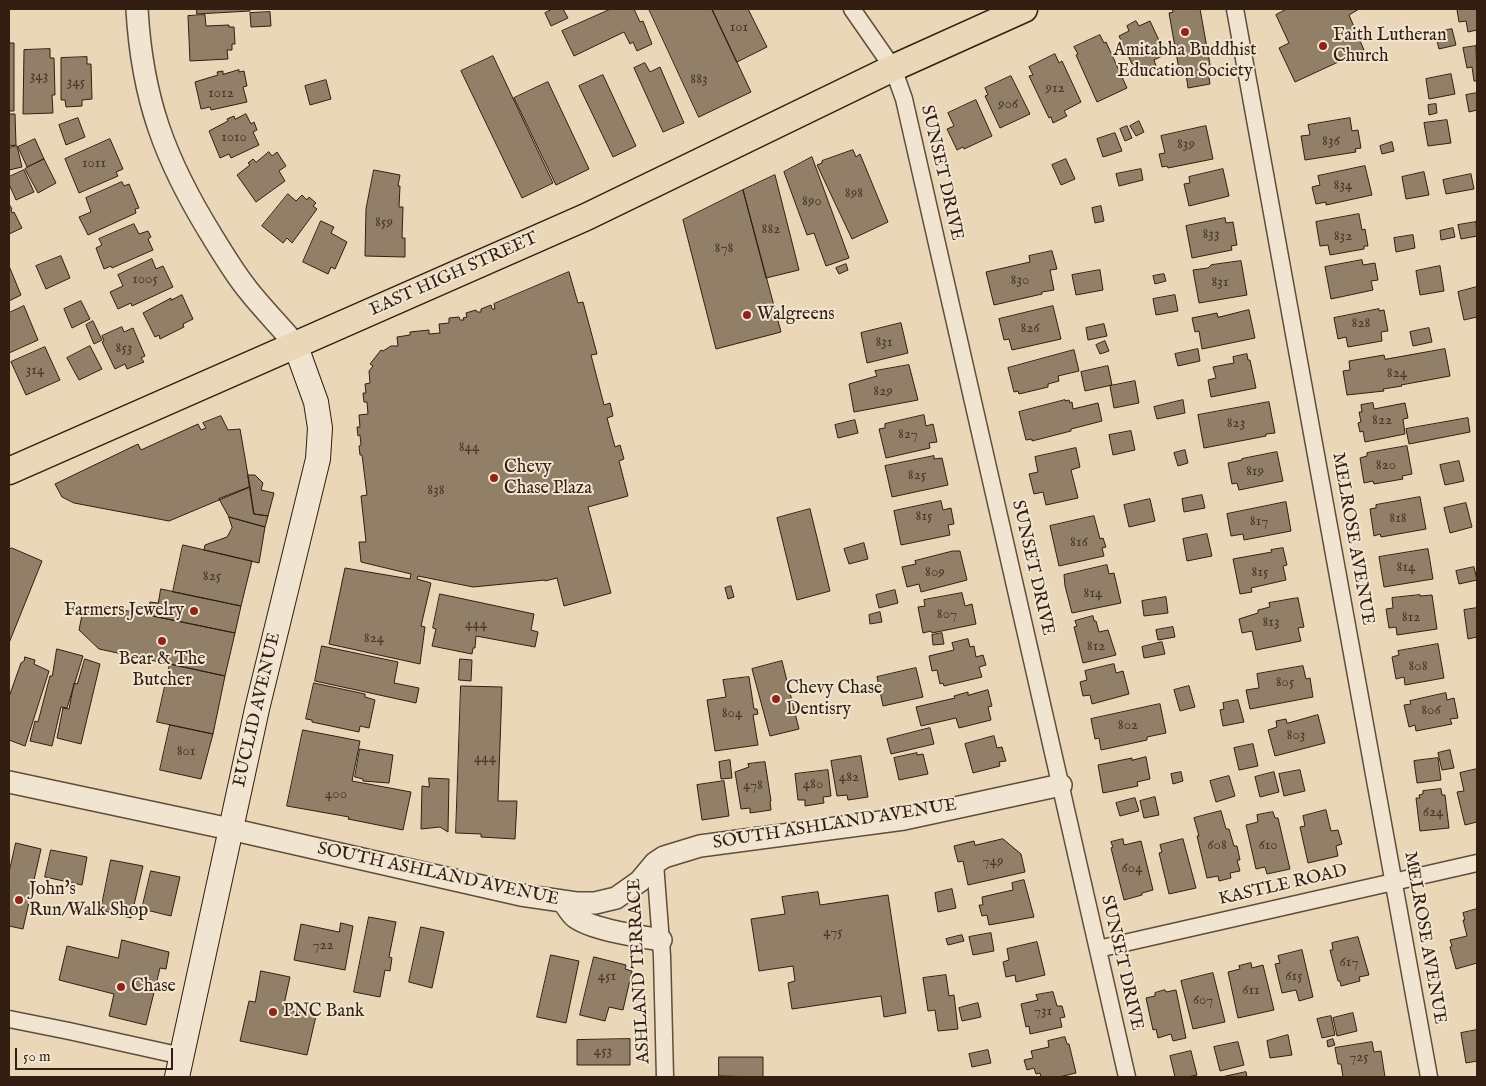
<!DOCTYPE html>
<style>
body{margin:0}
#map{position:relative;width:1486px;height:1086px;overflow:hidden;background:#e9d7b8;font-family:"IM FELL English",serif}
canvas{display:block}
.frame{position:absolute;inset:0;border:10px solid #321f11;pointer-events:none}
.scale{position:absolute;left:15px;top:1048px;width:158px;height:22px;box-sizing:border-box;border:2px solid #321f11;border-top:0;padding-left:6px;font-size:15px;line-height:18px;white-space:nowrap;color:#321f11;-webkit-text-stroke:4px #f1e5d1;paint-order:stroke}
</style>
<div id="map">
<canvas width="1486" height="1086"></canvas>
<div class="frame"></div>
<div class="scale">50 m</div>
</div>
<script>
const ctx = document.querySelector('canvas').getContext('2d');
ctx.lineJoin = 'round';
function fillPath(path, color) { ctx.fillStyle = color; ctx.fill(path, 'evenodd'); }
function strokePath(path, color, width, dash) { ctx.strokeStyle = color; ctx.lineWidth = width; ctx.lineCap = dash ? 'butt' : 'round'; ctx.setLineDash(dash || []); ctx.stroke(path); }
function drawText(font, color, halo, rows, align = 'center') {
  ctx.font = font + ' "IM FELL English",serif'; ctx.lineWidth = 4; ctx.setLineDash([]); ctx.textBaseline = 'middle'; ctx.strokeStyle = halo; ctx.fillStyle = color; for (const [text, x, y, turn = 0] of rows) {
    ctx.save(); ctx.translate(x, y); ctx.rotate((+turn || 0) * Math.PI / 180); ctx.textAlign = isNaN(turn) ? turn : align; if (halo) ctx.strokeText(text, 0, 0); ctx.fillText(text, 0, 0); ctx.restore();
  }
}
const building = new Path2D(`
 M197 9H250V11L197 14Z
 M553 9H563L568 18 551 26 545 13Z
 M611 9H634L640 22 643 21 652 44 637 51 633 42 630 44 624 32 574 56 562 31Z
 M649 9H712L751 92 699 117Z
 M712 9H748L767 47 737 62Z
 M1172 9H1200L1211 70H1208L1210 84 1188 88 1186 74 1180 75 1169 13 1173 12Z
 M1287 9H1359L1349 15 1364 50 1295 82 1279 48 1289 43 1276 15Z
 M1462 9H1477V30L1468 32 1466 21 1459 22 1457 10Z
 M270 12 271 26 251 27 250 13Z
 M205 15 206 26 229 25V27H234L235 44H232V50H227L228 59 190 61 188 16Z
 M1136 21 1139 26 1150 21 1163 49 1161 50 1164 55 1154 60 1156 66 1139 74 1134 64H1132L1119 36 1129 31 1127 26Z
 M1452 29 1456 45 1439 49 1435 33Z
 M1100 35 1104 43 1106 42 1127 88 1097 102 1076 55 1078 54 1074 47Z
 M9 43H14V111H9Z
 M1476 46 1477 81H1474L1472 67 1467 68 1463 48Z
 M50 49V58H54L55 95H52L53 113 23 114 24 50Z
 M1055 54 1059 63 1062 61 1081 102 1064 111 1067 116 1053 123 1051 117 1049 118 1029 76 1033 75 1029 67Z
 M493 56 553 183 522 198 461 71Z
 M87 57V64H91L92 99 82 100V106L66 107 65 100H61V58Z
 M645 63 650 72 660 67 684 123 663 132 634 68Z
 M239 70V72L244 71 247 86 243 87 247 102 211 110 210 107 201 109 195 82 218 75 217 72 223 71V74Z
 M1451 74 1455 94 1429 99 1426 79Z
 M603 75 636 146 613 157 579 86Z
 M1011 76 1030 114 1000 128 985 96 988 95 985 88Z
 M326 80 331 99 310 105 305 86Z
 M548 82 589 169 556 185 514 98Z
 M1477 93V110L1469 112 1466 95Z
 M976 100 992 136 964 149 963 147 957 150 947 129 954 126 948 113Z
 M1436 104 1437 113 1429 115 1428 105Z
 M9 114H15L16 145 9 146Z
 M246 114 251 124 254 122 257 130 253 132 259 145 231 158 229 154 220 158 209 131 228 121 227 119 234 116 235 119Z
 M78 118 85 137 66 145 59 125Z
 M1350 118 1352 131 1358 130 1361 148 1355 149 1356 152 1305 160 1301 136 1310 135 1308 125Z
 M1447 120 1451 143 1428 146 1424 123Z
 M1139 121 1144 132 1136 136 1130 126Z
 M1127 126 1132 138 1125 141 1120 129Z
 M1206 126 1213 159 1168 168 1167 166 1162 167 1159 154 1165 153 1161 136Z
 M1115 133 1122 151 1103 157 1097 139Z
 M35 139 44 159 27 167 18 147Z
 M110 139 123 169 116 172 118 176 79 193 65 159Z
 M1392 142 1394 151 1382 154 1380 146Z
 M17 146 22 167 9 170V148Z
 M853 150 856 157 860 154 888 222 852 239 817 165 822 163V161Z
 M269 152 272 156 277 152 286 166 279 171 285 181 256 202 237 175 250 165 248 163 253 159 256 162Z
 M812 157 849 258 826 266 814 233 807 235 784 172Z
 M44 159 56 183 38 193 25 169Z
 M1066 159 1075 179 1061 185 1052 165Z
 M1365 166 1372 195 1326 205V202L1316 204 1312 187 1320 185 1318 176Z
 M1141 169 1143 180 1119 186 1116 174Z
 M1223 169 1229 196 1189 206 1184 184 1190 183 1189 177Z
 M24 170 34 192 16 200 9 184V177Z
 M374 170 400 175 398 186H400L399 207H403L402 238H405V257L365 256 366 209Z
 M1424 172 1429 195 1406 199 1402 177Z
 M1471 174 1474 189 1446 194 1443 180Z
 M775 175 799 270 766 278 743 190Z
 M122 182 124 186 129 184 139 208 135 209 136 213 88 235 79 217 91 212 86 198Z
 M743 190 781 332 716 349 683 220Z
 M288 194 296 201 302 195 307 200 309 197 316 203 313 206 317 209 292 243 287 238 283 243 262 226Z
 M9 204 12 209H11L12 213 14 212 22 228 9 234Z
 M1101 206 1104 221 1095 223 1092 208Z
 M1359 214 1362 230 1365 229 1368 246H1364V249L1330 255 1328 245 1320 246 1316 222Z
 M1225 218 1226 223 1233 222 1237 245 1231 246 1232 250 1192 258 1186 226Z
 M321 221 334 227 331 233 347 242 335 269 331 267 328 274 303 262Z
 M1476 222 1477 236 1461 239 1458 225Z
 M134 224 139 234 148 231 151 237 148 239 153 250 112 268 111 266 104 269 96 248 102 245 99 239Z
 M1453 228 1455 237 1441 240 1440 231Z
 M1413 235 1415 248 1396 252 1394 238Z
 M1052 251 1057 269 1050 270 1054 290 1042 292V294L994 305 986 272 1030 262 1029 256Z
 M61 256 70 278 46 289 36 266Z
 M152 259 156 269 163 266 173 287 132 306 131 303 118 309 110 292 123 286 118 275Z
 M1362 260 1363 265 1375 263 1378 280 1371 281 1373 290 1331 299 1325 267Z
 M1241 261 1247 295 1199 303 1193 270 1208 268 1211 265Z
 M846 264 848 270 839 274 836 268Z
 M9 266 21 295 9 301Z
 M1440 266 1444 291 1420 295 1416 271Z
 M1100 270 1103 290 1076 295 1072 275Z
 M569 272 578 303 583 302 597 354 591 355 604 405 610 403 613 416 607 418 615 447 620 445 624 459 619 461 628 496 588 507 611 593 564 606 557 578 545 581V580L473 587 418 576 417 579 431 583 421 626 425 627 420 664 329 644 345 568 410 579 411 574 361 562 359 542H366L361 496 367 495 362 455H360L359 446 361 445 360 435 358 436 357 427H360L359 415 368 414 367 402H364L363 393H366L365 384 370 383 369 371 373 366 370 364 381 350 383 351 391 346H398L397 337 410 335V332L429 330V334L440 333 439 324 449 323V318L459 317 460 320H464L463 318 467 317 466 313 476 310 477 312H481V309L491 305 492 309H495L494 304Z
 M1164 274 1166 281 1155 284 1153 276Z
 M1477 287V317L1464 320 1458 292Z
 M182 295 193 319 183 324 184 327 160 339 159 335 155 337 143 313 171 298V300Z
 M1175 295 1178 311 1156 315 1153 299Z
 M81 301 90 319 72 328 64 309Z
 M24 306 38 340 9 353V313Z
 M1053 306 1061 339 1012 350 1009 339 1004 340 999 319Z
 M1379 309V311L1384 310 1388 331 1381 332 1382 341 1348 347 1346 337 1338 339 1334 318Z
 M1249 310 1255 338 1202 349 1199 331 1195 332 1192 318 1217 313 1218 317Z
 M93 321 102 340 94 344 86 325Z
 M901 323 908 353 867 363 861 333Z
 M1104 324 1107 336 1088 340 1086 328Z
 M122 327 124 332 133 328 145 356 141 358 144 362 127 369 125 364 115 369 102 342 104 341 102 336Z
 M1429 328 1432 342 1413 346 1410 332Z
 M1105 341 1109 351 1100 354 1096 345Z
 M90 346 102 369 79 380 67 358Z
 M45 347 60 380 26 395 11 362Z
 M1198 349 1200 361 1178 366 1175 354Z
 M1445 349 1450 376 1401 385 1402 386 1383 389 1384 391 1347 395 1343 371 1350 370 1349 361 1384 355 1385 359Z
 M1074 350 1079 371 1058 376 1059 381 1048 384V387L1019 394 1018 391 1014 392 1008 368Z
 M1247 354 1248 360H1250L1256 388 1211 397 1208 380 1216 378 1213 367 1234 363 1233 357Z
 M909 365 918 400 854 412 849 384 877 376 875 371Z
 M1108 366 1112 385 1085 391 1081 372Z
 M1135 381 1139 403 1114 408 1110 386Z
 M1065 400V401L1069 400 1070 403 1072 402 1073 409 1098 403 1102 421 1071 429V431L1032 441V439L1026 440 1019 412Z
 M1183 400 1185 413 1157 419 1154 407Z
 M1269 402 1275 433 1266 434V436L1204 448 1198 415Z
 M1373 403 1374 409 1405 403 1408 418 1403 419 1405 434 1365 442 1363 431 1360 432 1358 423 1361 422 1359 412H1362L1361 405Z
 M924 415 926 426 933 424 937 442 929 443 930 448 886 458 879 429 885 428V424Z
 M221 416 228 430 240 429 250 487 169 521 74 503 62 497 55 484 138 444 141 450 198 424 201 430 206 428 203 423Z
 M1468 418 1470 432 1409 444 1406 429Z
 M855 420 858 433 838 438 835 425Z
 M1131 431 1135 450 1113 455 1109 435Z
 M1407 446 1412 474 1402 476 1403 479 1374 484 1373 481 1364 483 1360 458 1367 456V453Z
 M1076 448 1080 467 1071 470 1078 498 1046 505 1043 492 1034 494 1029 474 1038 472 1035 457Z
 M1185 450 1188 463 1178 466 1174 453Z
 M1277 452 1283 481 1239 490 1237 483 1232 484 1228 463 1242 460V459Z
 M934 456V459L942 458 948 485 892 497 885 466Z
 M1459 461 1464 481 1445 485 1440 465Z
 M248 475H255L263 483 261 490 274 493 268 516 254 514Z
 M250 487 254 514 268 516 265 527 229 517 219 499Z
 M1202 495 1205 508 1184 512 1182 499Z
 M1420 497 1426 529 1381 537 1380 534 1374 536 1370 509 1376 508V505Z
 M1150 499 1155 521 1129 527 1124 505Z
 M941 501 943 510 951 508 954 524 948 525 950 535 901 545 894 511Z
 M1286 502 1291 531 1244 540 1243 534 1231 536 1227 514Z
 M1466 503 1472 527 1450 533 1444 508Z
 M810 509 830 591 797 600 777 518Z
 M1094 516 1100 539 1103 538 1106 547 1102 548 1104 556 1059 566 1050 526Z
 M229 517 265 527 259 563 204 550 205 545 227 537 232 528Z
 M1207 534 1212 556 1187 561 1183 539Z
 M864 543 868 559 849 564 844 549Z
 M183 545 252 561 241 606 173 592Z
 M12 548 42 561 9 643V550Z
 M1283 548 1287 565 1283 566 1286 580 1251 588 1252 592 1240 594 1233 559 1272 552 1271 550Z
 M1428 549 1433 579 1384 587 1379 557Z
 M953 551H960L967 580 921 592 919 584 907 587 902 567 916 564 915 561Z
 M1107 565 1109 574 1114 573 1121 603 1072 613 1065 586 1064 575Z
 M1474 567 1477 580 1459 584 1456 571Z
 M731 586 734 597 728 599 725 588Z
 M161 589 241 606 235 633 148 615 150 602 158 603Z
 M895 590 898 603 879 608 876 595Z
 M962 593 965 606 972 604 976 624 932 633 931 631 923 633 918 607 925 606 924 600Z
 M440 594 534 614 531 630 538 632 535 647 476 636 475 648H473L472 654 432 646 436 629 433 628Z
 M1420 595V596L1432 595 1437 629 1397 635 1396 627 1389 628 1386 609 1393 608 1392 598Z
 M1166 597 1168 613 1144 616 1142 601Z
 M1298 598 1304 627 1298 628 1301 641 1256 650 1252 631 1242 633 1239 619 1258 613V610L1270 607 1269 603Z
 M104 606 235 633 225 676 99 649 79 630 82 615Z
 M1477 608V637L1468 639 1464 610Z
 M880 612 882 622 870 624 869 615Z
 M1093 616 1094 621H1096L1099 632 1108 630 1116 655 1083 663 1074 627 1077 626 1075 621Z
 M1173 627 1175 637 1158 640 1156 630Z
 M942 633 944 644 933 645 932 635Z
 M968 639 970 647 974 646 976 657 983 655 986 665 979 667 982 677 944 686 943 683 940 684 937 670 932 671 929 656 954 650 952 643Z
 M1162 642 1165 654 1144 658 1142 647Z
 M1438 644 1444 678 1405 685 1404 677 1396 679 1392 657 1399 655 1398 651Z
 M322 646 398 662 394 683 419 688 416 703 315 681Z
 M57 649 83 656 67 708 61 707 52 746 30 741 35 721 38 722 50 676H52Z
 M25 657 35 660 34 664 49 671 25 746 9 740V697L21 663 24 661Z
 M85 659 100 664 81 744 57 738 63 708 69 709 74 683 77 684Z
 M460 659 472 660 471 681 459 680Z
 M782 661 799 729 770 736 752 669Z
 M170 664 225 676 213 734 157 722Z
 M1114 664 1116 673 1123 671 1129 694 1092 704 1090 695 1083 696 1080 682 1087 680 1085 671Z
 M1303 666 1306 679 1310 678 1313 697 1250 709 1246 690 1259 688 1257 674Z
 M916 668 923 697 883 706 877 677Z
 M749 677 754 709H757L758 714 753 715 758 745 715 751 707 700 726 697 723 680Z
 M314 683 365 694V697L375 700 369 728 360 726 359 732 312 722V720L306 719Z
 M461 686 502 687 498 801H517L515 839 481 837V834L456 833Z
 M1189 686 1195 707 1180 711 1174 690Z
 M988 690 992 706 988 707 991 720 959 728 956 718 921 726 916 707 955 698 954 696 968 692V695Z
 M1446 693 1447 700 1454 698 1458 718 1450 719 1452 724 1416 731 1415 725 1409 727 1404 705 1411 704 1410 701Z
 M1238 700 1244 722 1223 726 1220 710 1224 709 1223 703Z
 M1160 704 1166 733 1147 737V740L1101 750 1099 738 1095 739 1091 719Z
 M1318 715 1325 743 1275 756 1268 730 1277 727 1276 721 1286 719 1287 723Z
 M170 725 213 734 201 779 160 770Z
 M930 728 934 744 891 754 887 739Z
 M303 730 360 741 352 781 411 792 403 830 348 819 349 817 287 806Z
 M994 736 997 748 1002 747 1006 761 999 762 1000 766 973 773 965 744Z
 M1253 744 1258 766 1239 770 1234 748Z
 M360 749 393 755 389 783 363 781V779L355 777Z
 M1450 750 1454 768 1442 770 1438 753Z
 M917 753V755L923 754 928 774 899 780 894 758Z
 M861 756 868 797 848 800 847 795 837 796 831 761Z
 M1146 757 1150 779 1137 782 1138 786 1103 793 1098 765 1132 758V760Z
 M1438 758 1441 780 1417 783 1414 761Z
 M730 760 732 778 721 779 719 762Z
 M765 762 771 801H770L771 810 750 813V808L741 809 735 772 749 767 748 764Z
 M1477 769V822L1465 825 1457 792 1464 791 1460 773Z
 M828 770 831 796 823 797 824 803 805 806V800H798L795 774Z
 M1300 770 1305 791 1284 796 1279 774Z
 M1181 772 1183 781 1173 784 1171 774Z
 M1274 772 1279 792 1260 797 1255 777Z
 M1229 776 1235 796 1216 802 1210 781Z
 M429 778 449 779 448 832 440 827 421 829 422 786 429 787Z
 M724 781 729 816 702 820 697 785Z
 M1441 789 1442 795H1445L1449 828 1420 831 1416 798H1420L1419 795 1423 794V791Z
 M1155 797 1159 815 1144 818 1140 801Z
 M1135 798 1139 811 1120 816 1116 803Z
 M1326 810 1331 831 1338 830 1342 844 1336 846 1338 856 1308 863 1300 827 1305 826 1303 816Z
 M1221 811 1226 829H1229L1234 846H1237L1240 860H1237L1240 871 1230 873 1231 878 1219 881 1218 876 1207 878 1197 836H1199L1194 818Z
 M1273 812 1275 818H1278L1290 869 1267 874 1265 867 1256 869 1246 825 1258 822 1257 815Z
 M1003 839 1021 854 1025 872 968 885 963 861 958 862 954 846 974 841 975 845Z
 M1123 839 1124 845 1141 841 1153 890 1142 893V895L1124 900 1111 848 1113 847 1111 842Z
 M1183 839 1196 888 1169 894 1159 853 1162 852 1160 845Z
 M16 843 41 849 23 929 9 926V873Z
 M51 850 87 857 82 885 45 877Z
 M111 860 143 866 131 918 101 910Z
 M151 871 180 877 171 916 142 909Z
 M1024 880 1034 917 989 925 987 915 982 916 979 905H983L982 897 1013 890 1012 883Z
 M952 889 956 908 938 912 935 893Z
 M818 892 820 905 888 895 906 1013 884 1017 881 996 792 1009 788 983 795 981 793 966 759 971 751 919 785 914 782 897Z
 M1477 909V963L1456 969 1450 947 1452 946 1450 940 1467 936 1463 920H1465L1463 913Z
 M369 917 396 922 389 957 392 958 390 971 385 970 380 997 354 992Z
 M341 923 353 926 345 970 294 960 301 924 339 932Z
 M421 927 444 932 432 988 409 982Z
 M991 933 994 951 973 955 969 937Z
 M962 935 964 941 948 945 946 939Z
 M1358 937 1369 975 1359 977 1360 981 1341 986 1340 981H1338L1330 950H1333L1332 943Z
 M122 940 169 952 166 969 160 968 146 1025 109 1016 114 994 59 980 67 946 118 958Z
 M1037 942 1045 975 1016 982 1015 975 1006 977 1003 962 1009 960 1007 949Z
 M1302 950 1313 997 1299 1001 1296 990 1282 993 1275 964 1280 963 1278 956Z
 M551 955 579 961 566 1023 537 1017Z
 M594 957 626 965 625 969 632 971 623 1010 609 1007 605 1021 580 1015Z
 M1251 963 1252 968 1263 965 1274 1010 1238 1018 1228 972 1240 969 1239 966Z
 M261 971 290 977 283 1009 316 1016 307 1055 240 1041 249 1001 255 1002Z
 M1213 973 1225 1022 1193 1029 1181 981Z
 M946 975 949 996 954 995 958 1029 938 1031 935 1010 928 1011 923 978Z
 M1165 990 1166 992 1176 990 1186 1038 1173 1041 1171 1034 1158 1038 1156 1029 1153 1030 1146 998 1155 996V993Z
 M1053 992 1057 1006H1062L1065 1017 1060 1018 1062 1027 1030 1034 1029 1026 1026 1027 1021 1004 1038 1000 1036 995Z
 M978 1003 981 1017 962 1021 959 1008Z
 M1353 1013 1357 1031 1337 1036 1333 1018Z
 M1331 1016 1335 1035 1322 1038 1317 1019Z
 M1477 1030V1061L1466 1063 1461 1033Z
 M1288 1035 1292 1055 1270 1058 1267 1041Z
 M1065 1037 1067 1044H1069L1076 1073 1059 1077H1041L1040 1073 1036 1074 1034 1068 1027 1070 1024 1060 1033 1058 1031 1051 1049 1047 1048 1041Z
 M630 1039V1065H577V1040Z
 M1333 1039 1335 1045 1328 1047 1327 1041Z
 M1238 1042 1244 1065 1220 1071 1214 1047Z
 M1372 1042 1374 1052 1381 1051 1385 1077H1343L1341 1064H1338L1335 1048Z
 M988 1050 991 1063 972 1067 969 1054Z
 M1191 1051 1197 1075 1187 1077H1175L1170 1056Z
 M719 1057H763V1077L719 1076Z
 M1246 1072 1247 1077H1222Z`);
fillPath(building, '#917f68');
strokePath(building, '#321f11', 1);
const minor = new Path2D(`
 M852 9 893 68 904 99 1127 1077
 M1235 9 1429 1077
 M655 863 662 956 665 1077
 M1098 949 1477 863
 M9 1019 69 1031 182 1056`);
const tertiary = new Path2D(`
 M137 9C142 99 165 160 212 236 223 254 235 274 248 290 263 309 280 326 295 344
 M9 782 230 829 521 895 576 903H595L616 898 640 881 655 863 664 857 700 846 904 819 1061 785
 M563 902C567 906 570 913 575 917 593 930 638 936 661 940`);
const secondary = new Path2D(`
 M177 1077 257 709 318 459 320 428 316 402 295 344`);
const primary = new Path2D(`
 M9 471 586 217 893 68 1024 9`);
strokePath(minor, '#604d3b', 19);
strokePath(tertiary, '#604d3b', 24);
strokePath(secondary, '#321f11', 26);
strokePath(primary, '#321f11', 29);
strokePath(minor, '#f1e5d1', 16);
strokePath(tertiary, '#f1e5d1', 21);
strokePath(secondary, '#f1e5d1', 24);
strokePath(primary, '#e9d7b8', 26);
for (const [x, y, r, color] of [
 [1185,32,5,"#8f2418"],
 [1323,46,5,"#8f2418"],
 [747,315,5,"#8f2418"],
 [494,478,5,"#8f2418"],
 [194,611,5,"#8f2418"],
 [162,641,5,"#8f2418"],
 [776,699,5,"#8f2418"],
 [19,900,5,"#8f2418"],
 [121,987,5,"#8f2418"],
 [273,1012,5,"#8f2418"]
]) { const dot = new Path2D(); dot.arc(x, y, r, 0, 2 * Math.PI); ctx.fillStyle = color; ctx.fill(dot); strokePath(dot, '#f1e5d1', 2); }
drawText('15px', '#4a3727', null, [
 ["101",739,28],
 ["343",39,77],
 ["883",699,80],
 ["345",76,83],
 ["912",1055,89],
 ["1012",221,94],
 ["906",1008,105],
 ["1010",234,138],
 ["836",1331,142],
 ["839",1186,145],
 ["1011",94,164],
 ["834",1343,186],
 ["898",854,194],
 ["890",812,202],
 ["859",384,223],
 ["882",771,230],
 ["833",1211,235],
 ["832",1343,237],
 ["878",724,249],
 ["1005",145,280],
 ["830",1020,281],
 ["831",1220,283],
 ["828",1361,324],
 ["826",1030,329],
 ["831",884,343],
 ["853",124,349],
 ["314",35,371],
 ["824",1397,374],
 ["829",883,392],
 ["822",1382,421],
 ["823",1236,424],
 ["827",908,435],
 ["844",469,448],
 ["820",1386,466],
 ["819",1255,472],
 ["825",917,476],
 ["838",436,491],
 ["815",924,517],
 ["818",1398,519],
 ["817",1259,522],
 ["816",1079,543],
 ["814",1406,568],
 ["809",935,573],
 ["815",1260,573],
 ["825",212,577],
 ["814",1093,594],
 ["807",947,615],
 ["812",1411,618],
 ["813",1271,623],
 ["444",476,625],
 ["824",374,639],
 ["812",1096,647],
 ["808",1418,667],
 ["805",1285,683],
 ["806",1431,711],
 ["804",732,714],
 ["802",1128,726],
 ["803",1296,736],
 ["801",186,752],
 ["444",485,759],
 ["482",849,778],
 ["480",813,785],
 ["478",753,786],
 ["400",336,795],
 ["624",1433,813],
 ["608",1217,846],
 ["610",1268,846],
 ["749",993,862],
 ["604",1132,869],
 ["475",833,933],
 ["722",323,946],
 ["617",1349,963],
 ["451",607,977],
 ["615",1294,977],
 ["611",1251,991],
 ["607",1203,1001],
 ["731",1043,1012],
 ["453",603,1052],
 ["725",1359,1058]
]);
drawText('18px', '#321f11', '#f1e5d1', [
 ["Faith Lutheran",1333,36],
 ["Church",1333,57],
 ["Amitabha Buddhist",1185,51,"center"],
 ["Education Society",1185,72,"center"],
 ["Walgreens",757,315],
 ["Chevy",504,468],
 ["Chase Plaza",504,489],
 ["Farmers Jewelry",184,611,"right"],
 ["Bear & The",162,660,"center"],
 ["Butcher",162,681,"center"],
 ["Chevy Chase",786,689],
 ["Dentisry",786,710],
 ["John's",29,890],
 ["Run/Walk Shop",29,911],
 ["Chase",131,987],
 ["PNC Bank",283,1012]
], 'left');
drawText('18px', '#321f11', '#f1e5d1', [
 ["SUNSET DRIVE",941,173,77],
 ["EAST HIGH STREET",454,275,-24],
 ["MELROSE AVENUE",1352,539,80],
 ["SUNSET DRIVE",1032,568,77],
 ["EUCLID AVENUE",258,710,-77],
 ["SOUTH ASHLAND AVENUE",835,825,-9],
 ["SOUTH ASHLAND AVENUE",438,875,12],
 ["KASTLE ROAD",1283,886,-13],
 ["MELROSE AVENUE",1424,938,80],
 ["SUNSET DRIVE",1121,963,77],
 ["ASHLAND TERRACE",640,971,-93]
]);
</script>
